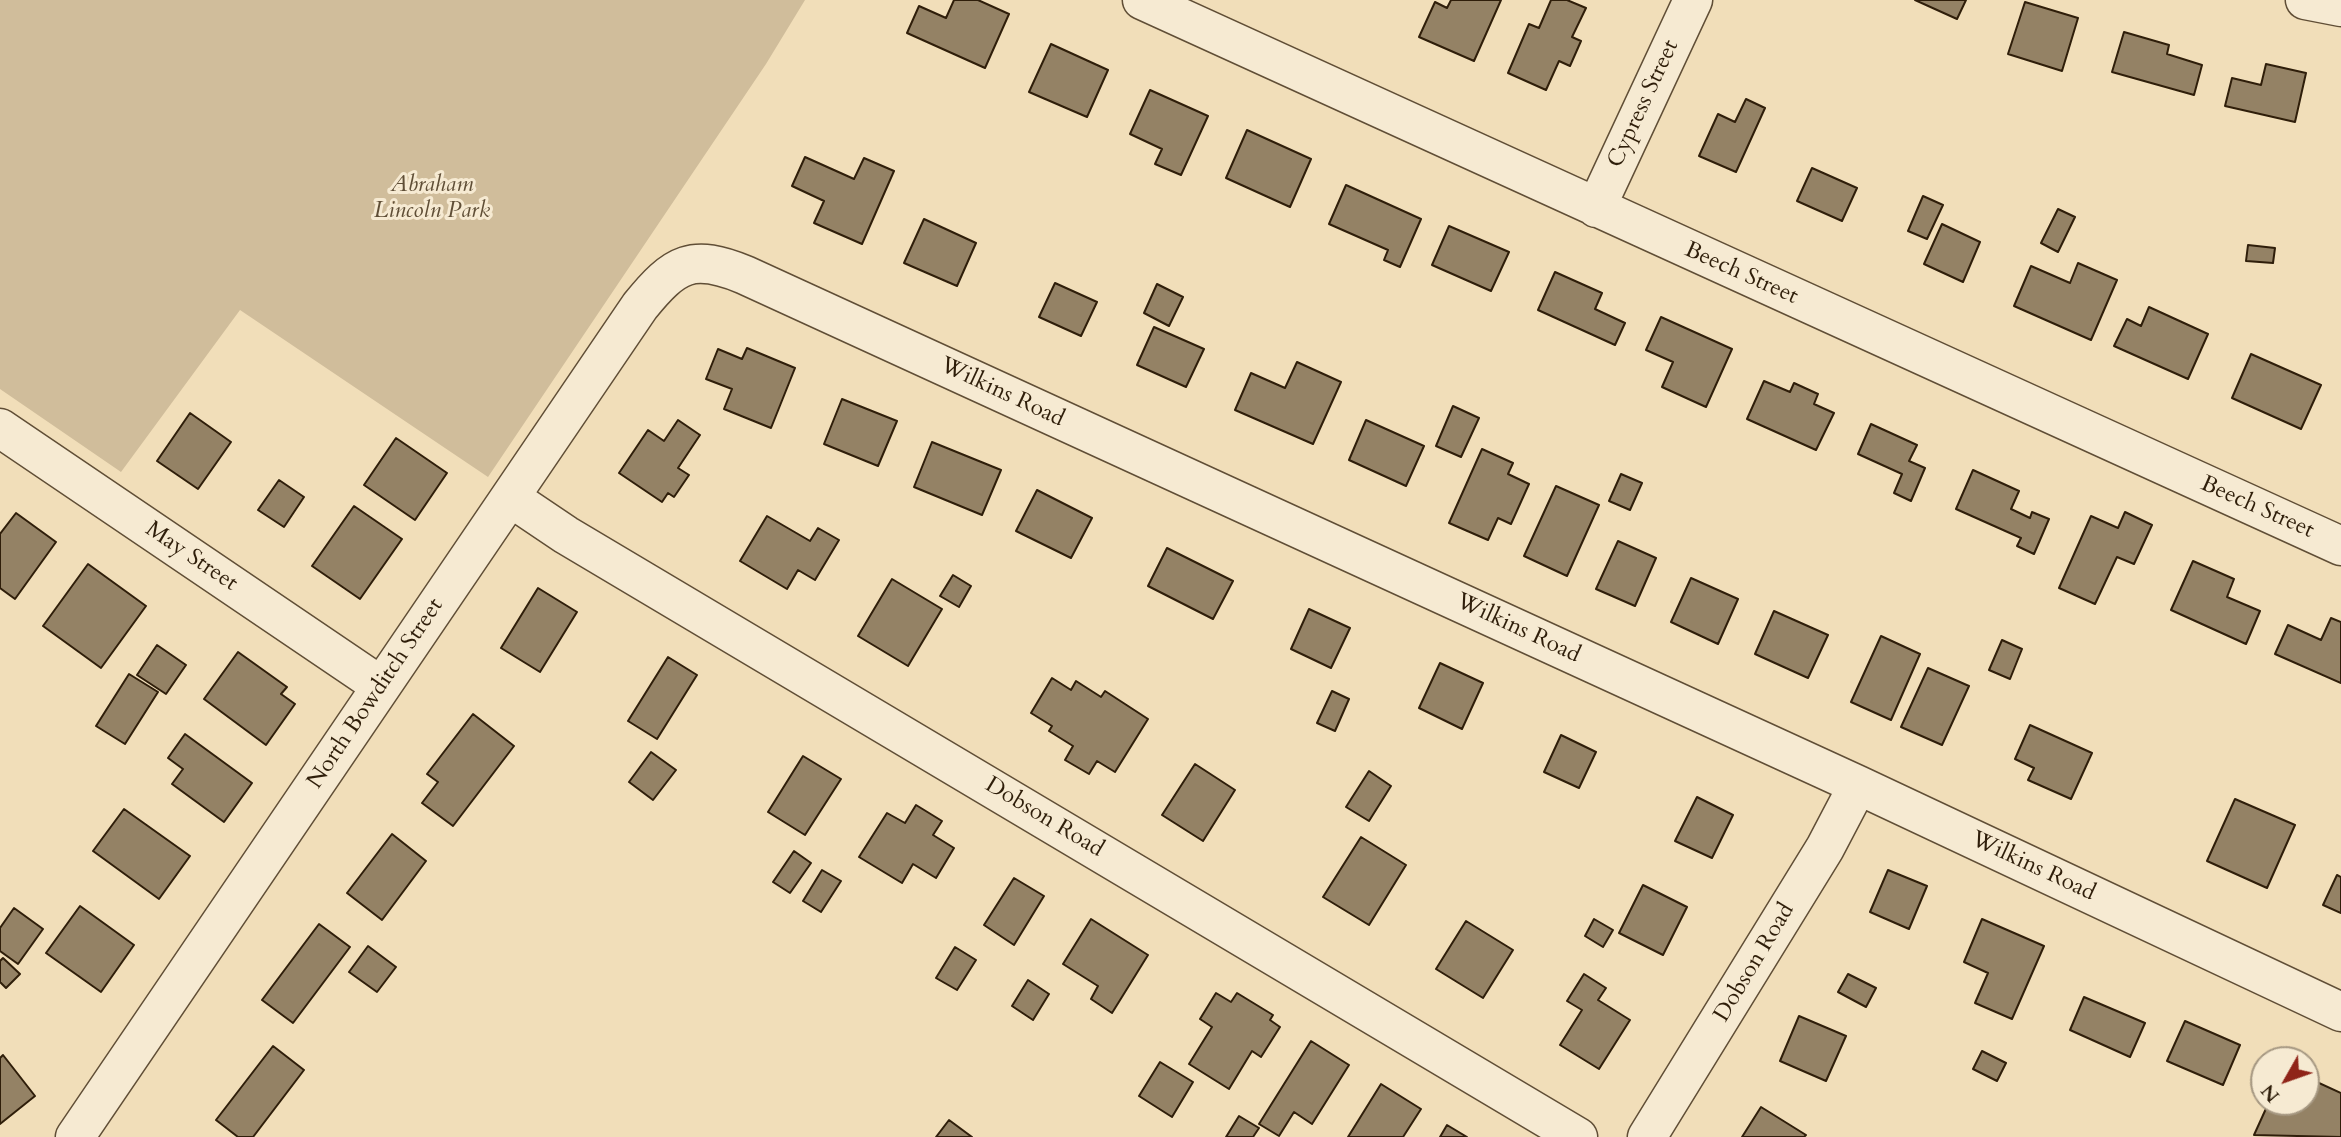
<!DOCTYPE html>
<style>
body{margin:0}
#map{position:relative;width:2341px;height:1137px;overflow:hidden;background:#f1deb9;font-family:Cardo,serif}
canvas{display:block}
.north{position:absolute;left:2250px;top:1046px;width:70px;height:70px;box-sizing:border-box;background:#f6ead2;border:2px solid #a69882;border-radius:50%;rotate:230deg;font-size:19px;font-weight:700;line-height:28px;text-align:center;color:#2f1e0a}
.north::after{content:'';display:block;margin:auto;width:24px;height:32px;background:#8f2418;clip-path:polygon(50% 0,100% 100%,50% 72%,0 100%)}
</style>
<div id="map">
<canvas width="2341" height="1137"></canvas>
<div class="north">N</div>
</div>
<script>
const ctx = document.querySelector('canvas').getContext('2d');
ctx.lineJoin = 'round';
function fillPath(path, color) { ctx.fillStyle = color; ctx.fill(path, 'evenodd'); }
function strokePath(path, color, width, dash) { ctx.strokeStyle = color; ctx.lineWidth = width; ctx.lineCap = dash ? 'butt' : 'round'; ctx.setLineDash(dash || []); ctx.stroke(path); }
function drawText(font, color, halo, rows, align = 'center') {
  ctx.font = font + ' Cardo,serif'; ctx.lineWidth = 6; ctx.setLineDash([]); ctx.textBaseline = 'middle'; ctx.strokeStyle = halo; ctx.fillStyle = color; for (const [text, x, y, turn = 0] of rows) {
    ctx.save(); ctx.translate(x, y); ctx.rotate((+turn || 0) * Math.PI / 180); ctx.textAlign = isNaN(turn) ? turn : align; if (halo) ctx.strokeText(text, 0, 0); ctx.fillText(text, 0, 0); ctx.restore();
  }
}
fillPath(new Path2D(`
 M0 0H805L766 64 488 477 240 310 121 472 0 389Z`), '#d0bd9b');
const building = new Path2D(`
 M954 0H978L1009 14 985 68 907 33 919 6 946 18Z
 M1451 0H1501L1474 61 1419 37 1435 2 1447 8Z
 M1551 0H1567L1586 8 1572 37 1581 41 1570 66 1559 61 1546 90 1508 73 1529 24 1539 28Z
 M1915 0H1966L1957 19Z
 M2025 2 2078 18 2062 71 2008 54Z
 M2124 32 2169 45 2167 54 2202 65 2194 95 2112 72Z
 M1051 44 1108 70 1087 117 1029 92Z
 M2266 64 2306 73 2295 122 2225 106 2232 78 2261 85Z
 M1150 90 1208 116 1181 175 1155 164 1162 149 1130 134Z
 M1746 99 1765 108 1736 172 1699 156 1718 114 1735 122Z
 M1247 130 1311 159 1290 207 1226 178Z
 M805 157 854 179 864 158 894 171 862 244 814 223 824 201 792 186Z
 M1812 168 1857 188 1842 221 1797 201Z
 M1346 185 1421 219 1400 267 1384 260 1388 250 1329 224Z
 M1923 196 1943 205 1927 239 1908 231Z
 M2058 209 2075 217 2058 252 2041 243Z
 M924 219 976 243 957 286 904 263Z
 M1942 224 1980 242 1963 282 1924 264Z
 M1449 226 1509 252 1491 291 1432 265Z
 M2248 245 2275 248 2273 263 2246 261Z
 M2078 263 2117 280 2091 340 2014 306 2031 266 2070 283Z
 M1555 272 1602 293 1595 309 1625 323 1615 345 1538 310Z
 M1055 283 1097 302 1081 336 1039 317Z
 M1157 284 1183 297 1169 326 1144 313Z
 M2149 307 2208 334 2188 379 2114 346 2127 319 2141 326Z
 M1661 317 1732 349 1706 407 1662 387 1673 362 1646 350Z
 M1154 327 1204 349 1186 387 1137 365Z
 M747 348 795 368 771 428 724 409 732 389 706 379 718 349 742 359Z
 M2251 354 2321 385 2301 429 2232 398Z
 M1297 362 1341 382 1313 444 1235 410 1251 373 1285 388Z
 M1764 381 1790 392 1794 383 1818 394 1814 404 1834 413 1816 450 1747 419Z
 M842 399 897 421 878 466 824 444Z
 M1453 406 1479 418 1461 457 1436 446Z
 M190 413 231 442 198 489 157 461Z
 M678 420 700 435 678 468 689 475 674 497 668 493 662 502 619 473 648 430 664 441Z
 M1366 420 1424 446 1406 486 1349 460Z
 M1871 424 1917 445 1909 461 1925 468 1911 501 1894 493 1902 474 1858 454Z
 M396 438 447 473 415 520 364 485Z
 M932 442 1001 470 982 515 914 487Z
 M1482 449 1513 463 1508 474 1529 484 1511 524 1498 518 1488 540 1449 523Z
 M1973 470 2019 491 2011 509 2030 518 2032 512 2049 519 2034 554 2017 546 2021 538 1956 509Z
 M1621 474 1642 483 1630 510 1609 501Z
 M279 480 304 497 284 527 258 510Z
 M1556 486 1599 505 1567 576 1524 556Z
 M1037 490 1092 518 1071 558 1016 531Z
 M354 506 402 539 360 599 312 566Z
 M2125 512 2152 525 2134 564 2117 557 2095 604 2059 588 2091 516 2118 528Z
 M16 513 56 542 15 599 0 588V534Z
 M767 516 810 541 818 528 839 540 815 580 798 570 787 589 740 561Z
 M1618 541 1656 558 1635 606 1596 589Z
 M1167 548 1233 581 1213 619 1148 586Z
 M2193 561 2234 579 2227 597 2260 611 2246 644 2171 610Z
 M88 564 146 606 101 668 43 626Z
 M953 575 971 586 959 607 940 596Z
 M1691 578 1738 599 1718 644 1671 622Z
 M892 579 942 609 908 666 858 636Z
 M538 588 577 612 540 672 501 648Z
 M1309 609 1350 628 1331 668 1291 649Z
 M1774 611 1828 635 1808 678 1755 654Z
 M2331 618 2341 622V683L2275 654 2288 625 2321 640Z
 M1881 636 1920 654 1891 720 1851 702Z
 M2002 640 2022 649 2010 679 1989 670Z
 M157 645 186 665 166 694 137 675Z
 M238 652 287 687 281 694 295 704 266 745 204 699Z
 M668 657 697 675 657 739 628 721Z
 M1440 663 1483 683 1462 729 1419 708Z
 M1928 668 1969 686 1942 745 1901 727Z
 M129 674 158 692 125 744 96 726Z
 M1052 678 1071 690 1076 681 1101 697 1105 691 1148 719 1115 772 1097 761 1089 774 1065 760 1073 746 1049 731 1052 726 1031 713Z
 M1332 691 1349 699 1335 731 1317 723Z
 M473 714 514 746 453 826 422 803 438 782 427 774Z
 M2030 725 2092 753 2071 799 2028 780 2034 768 2015 759Z
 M185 734 252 783 224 822 172 784 183 769 168 758Z
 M1561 735 1596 752 1579 788 1544 772Z
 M651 752 676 770 653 800 629 782Z
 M803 756 841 779 805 835 768 812Z
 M1195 764 1235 790 1203 841 1162 815Z
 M1369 771 1391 786 1369 821 1346 807Z
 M1697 797 1733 815 1712 858 1675 841Z
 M2235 799 2295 825 2267 888 2207 861Z
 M916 805 942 821 933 835 954 848 936 878 913 864 902 883 859 857 887 813 905 823Z
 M124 809 190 856 159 899 93 851Z
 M392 834 426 861 382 920 347 893Z
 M1361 837 1406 865 1369 925 1323 897Z
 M794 851 811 863 790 893 773 882Z
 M822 870 841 881 821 912 803 901Z
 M1888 870 1927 886 1909 929 1870 912Z
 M2337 875 2341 877V913L2323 905Z
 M1014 878 1044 896 1014 945 984 925Z
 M1643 885 1687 907 1663 955 1619 933Z
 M80 906 134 945 101 992 46 953Z
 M14 908 43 929 18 964 0 951V928Z
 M1091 919 1148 955 1112 1013 1091 999 1098 986 1063 964Z
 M1594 919 1613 930 1603 947 1585 936Z
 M1982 919 2044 946 2012 1019 1975 1003 1988 973 1964 962Z
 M1466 921 1513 950 1483 998 1436 969Z
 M319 924 350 947 293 1023 262 1000Z
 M368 946 396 967 377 992 349 972Z
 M955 947 976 960 957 990 936 978Z
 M3 958 20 974 6 988 0 982V961Z
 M1584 974 1606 988 1598 1000 1630 1020 1599 1069 1560 1045 1582 1010 1567 1001Z
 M1848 974 1876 988 1866 1007 1838 992Z
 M1028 980 1049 994 1033 1020 1012 1006Z
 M1216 993 1231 1002 1237 993 1273 1015 1270 1020 1280 1027 1261 1057 1252 1051 1229 1089 1189 1064 1212 1027 1200 1019Z
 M2084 997 2145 1023 2130 1057 2070 1030Z
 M1799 1016 1846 1036 1826 1081 1780 1061Z
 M2185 1021 2240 1045 2223 1085 2167 1061Z
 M1311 1041 1349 1065 1312 1124 1294 1112 1279 1136 1259 1124Z
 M273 1046 304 1070 253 1137H238L216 1120Z
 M1982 1051 2006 1063 1997 1081 1973 1069Z
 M3 1055 35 1096 0 1124V1058Z
 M1160 1062 1193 1082 1172 1117 1139 1096Z
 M2306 1077 2341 1093V1137L2254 1135 2269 1102H2306Z
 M1381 1084 1421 1109 1403 1137H1348Z
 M1761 1107 1806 1135 1804 1137H1742Z
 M1239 1116 1259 1128 1253 1137H1226Z
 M949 1120 972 1137H936Z
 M1447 1125 1467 1137H1440Z`);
fillPath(building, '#948265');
strokePath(building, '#2f1e0a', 2);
const minor = new Path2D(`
 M1142 0 2341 546
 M2305 0 2341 7
 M1596 208 1693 0
 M0 428 381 686
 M511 498 566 535 1578 1137
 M75 1137 640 306C675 263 692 253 745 275L1858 785 2341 1012
 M1647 1137 1825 848 1858 785`);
strokePath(minor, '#604e36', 41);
strokePath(minor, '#f6ead2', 38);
drawText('23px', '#2f1e0a', '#f6ead2', [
 ["Cypress Street",1644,104,-65],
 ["Beech Street",1741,274,24],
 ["Wilkins Road",1002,393,25],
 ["Beech Street",2257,508,24],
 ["May Street",191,557,34],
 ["Wilkins Road",1518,629,25],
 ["North Bowditch Street",376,694,-56],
 ["Dobson Road",1044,818,31],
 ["Wilkins Road",2033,867,25],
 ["Dobson Road",1755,963,-59]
]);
drawText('italic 23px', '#5f4e36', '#f6ead2', [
 ["Abraham",432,186],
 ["Lincoln Park",432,212]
]);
</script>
